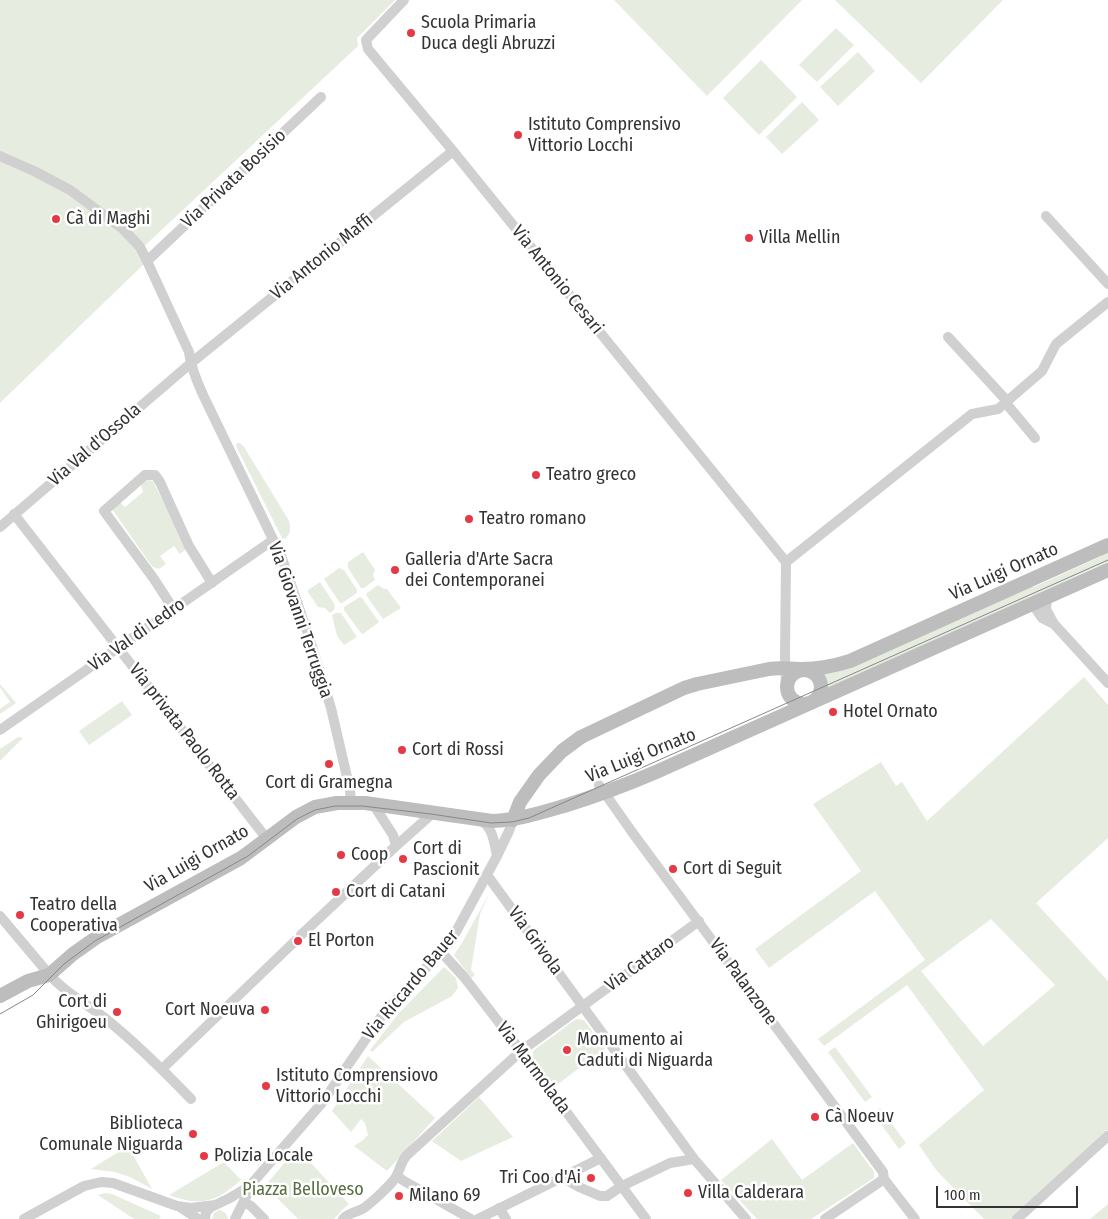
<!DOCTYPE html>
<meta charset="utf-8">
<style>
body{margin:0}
#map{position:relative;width:1108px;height:1219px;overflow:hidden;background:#fff;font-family:"Fira Sans Condensed",sans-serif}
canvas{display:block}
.scale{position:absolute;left:936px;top:1186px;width:142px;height:22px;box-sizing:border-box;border:2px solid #333;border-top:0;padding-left:6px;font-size:15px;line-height:18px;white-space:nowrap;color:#333;-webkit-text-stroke:4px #fff;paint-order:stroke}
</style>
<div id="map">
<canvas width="1108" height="1219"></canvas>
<div class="scale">100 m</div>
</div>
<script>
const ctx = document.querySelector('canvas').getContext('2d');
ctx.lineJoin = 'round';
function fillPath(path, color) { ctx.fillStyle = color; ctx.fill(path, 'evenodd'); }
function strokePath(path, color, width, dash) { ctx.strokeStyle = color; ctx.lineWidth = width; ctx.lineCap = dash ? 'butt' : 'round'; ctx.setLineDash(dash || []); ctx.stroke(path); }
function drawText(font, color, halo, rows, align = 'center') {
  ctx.font = font + ' "Fira Sans Condensed",sans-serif'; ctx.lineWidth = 5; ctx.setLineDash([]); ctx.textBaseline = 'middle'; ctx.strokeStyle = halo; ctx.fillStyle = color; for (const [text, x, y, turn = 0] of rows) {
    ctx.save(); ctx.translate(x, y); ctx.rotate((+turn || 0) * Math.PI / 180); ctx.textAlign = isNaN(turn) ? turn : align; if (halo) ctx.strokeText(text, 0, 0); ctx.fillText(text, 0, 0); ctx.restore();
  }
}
fillPath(new Path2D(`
 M0 0H395L357 38 358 46 138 252 144 264 0 403Z
 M614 0H802L707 96Z
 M835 0H1003L921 83Z
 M836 28 854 45 817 82 799 65Z
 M858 52 875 71 838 106 820 87Z
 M761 60 797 97 759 135 723 98Z
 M802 102 819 120 782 154 766 137Z
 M237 443H240L244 447 288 519C291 526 292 535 284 539L282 538 236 446Z
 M149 480 152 481 154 483 186 547 185 550 180 554 174 546 160 556 166 564 159 569 153 567 151 565 112 509 120 502 125 507 143 492 141 485 145 481Z
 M1108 549V566L1105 563 825 690 823 676 821 672 1032 584 1033 587H1034L1102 556 1100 553Z
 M363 552 375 570 373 575 375 580 364 588H361L348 568V562Z
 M339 568 344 570 357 590V593L342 603H340L324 579Z
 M320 582 335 605 334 610 330 613 325 608 318 607 308 592V590Z
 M378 585 384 589H387L401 608 383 619 366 595 367 593Z
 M360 597 362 598 379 622 363 634 361 633 344 610V607Z
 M336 613H341L357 637 344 645 337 636 332 615Z
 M1084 677 1108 705V838L1036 903 1108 981V1130L1012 1219H984L937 1171 919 1145 984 1090 907 985 824 1046 818 1039 925 960 875 891 769 968 755 949 861 871 813 804 881 762 896 786 902 782 927 821ZM991 919 1055 985 983 1046 921 971Z
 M0 684 16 703 0 714V709L10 702 0 687Z
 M122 701 132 715 89 745 79 731Z
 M18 737 23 738 0 761V749Z
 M489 894 480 914 471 970 475 975 471 978 454 955 462 943Z
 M444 967 456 978 458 988 452 996 404 1022 372 1052 370 1050 399 1013Z
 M576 1019 584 1020 605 1049 554 1087 533 1058V1051Z
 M835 1047 872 1097 865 1102 828 1052Z
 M368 1056 435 1118 387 1171 354 1146 362 1141 368 1135 365 1123 361 1119 351 1132 332 1111Z
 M479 1097 513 1137 461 1161 432 1141Z
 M880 1108 906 1143 899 1149 873 1113Z
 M772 1139 802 1180 853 1143 874 1172V1178L811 1219H757L721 1180Z
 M128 1146 152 1189 130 1177 115 1172 91 1169Z
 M297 1148 349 1204 343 1209 334 1219H298L265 1186Z
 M224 1162 241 1180C216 1202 202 1207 169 1195Z
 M105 1193 112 1194 161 1216 159 1219H134L98 1195Z
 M1108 1204V1219H1090Z
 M219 1210C224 1211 227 1214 228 1219H212L214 1213Z`), '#e6ecdf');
strokePath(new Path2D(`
 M290 946 301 935`), '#d6d6d6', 10, [10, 5]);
strokePath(new Path2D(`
 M404 0 366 40 368 49 453 151 786 562
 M0 156 34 171 70 190 123 229 140 247 147 261 189 352C191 368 197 382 204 397L282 558 309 637 331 708 350 790 351 803
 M1046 216 1108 284
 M147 261 321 97
 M948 337 1007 401
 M1005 402 1035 438
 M14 514 267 839
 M0 527 191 363 453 151
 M786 562 972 414 998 409 1042 371 1056 344 1108 302
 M786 562 785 656 786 685
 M1047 598 1046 609 1054 624 1108 683
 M1033 605 1042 618 1054 624
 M174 610 154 579 104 511 145 475H155L160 482 189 546 212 583
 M0 730 273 540
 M599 785 632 832 883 1172 884 1179 915 1219
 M373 804 393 835 396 846
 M480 820C493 827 494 842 497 856
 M487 875 694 1159 746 1219
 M0 916 48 973C64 992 87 1004 106 1019 136 1043 164 1071 191 1099
 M301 935 396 846 433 813
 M442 953 464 977 521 1051 646 1219
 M162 1069 290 946
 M397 1176 404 1181 471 1219
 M563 1178 579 1187 600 1196H607L622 1186 670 1163 694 1159
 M244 1202 251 1206 264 1219
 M180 1207 198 1219
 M499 1208 506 1219
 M24 1219 84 1186 101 1182 113 1183 177 1206 191 1208 215 1205
 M205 1219 206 1212 211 1207 230 1198 251 1185
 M235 1219 254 1181 322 1103 383 1014 451 941 497 856 509 831 513 820
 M343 1219C350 1212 356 1213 364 1208 371 1203 391 1185 396 1177 400 1170 400 1164 406 1156L521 1051 699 921
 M478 1219 601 1158
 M825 1219 884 1179
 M1017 1219 1108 1136`), '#d0d0d0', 10);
strokePath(new Path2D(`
 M787 687a17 17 0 1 1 34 0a17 17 0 1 1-34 0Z
 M513 820 520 802 539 775 562 751 581 737 684 688 697 684 769 669C780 667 791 669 802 669 818 669 834 666 850 661L1108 545
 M0 996 28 981 49 975 73 954 97 937 241 858 296 817 315 807 337 803H365L492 821C517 820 540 813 564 806 596 796 626 785 656 772L1108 570`), '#bdbdbd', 14);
strokePath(new Path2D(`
 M0 1014 33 995 64 964 95 941 248 856 297 819 315 810 335 806H362L431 814 491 823 512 822 529 818 1108 560`), '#888', 1);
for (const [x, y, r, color] of [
 [411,33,5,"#e63946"],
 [518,135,5,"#e63946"],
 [56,219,5,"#e63946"],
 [749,238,5,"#e63946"],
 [536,475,5,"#e63946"],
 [469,519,5,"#e63946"],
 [395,570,5,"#e63946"],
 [833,712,5,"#e63946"],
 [402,750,5,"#e63946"],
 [329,764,5,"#e63946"],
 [341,855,5,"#e63946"],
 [403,859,5,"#e63946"],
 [673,869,5,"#e63946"],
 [336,892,5,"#e63946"],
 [20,915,5,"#e63946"],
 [298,941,5,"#e63946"],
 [265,1010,5,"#e63946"],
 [117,1012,5,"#e63946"],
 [567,1050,5,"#e63946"],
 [266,1086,5,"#e63946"],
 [815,1117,5,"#e63946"],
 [193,1134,5,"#e63946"],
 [204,1156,5,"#e63946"],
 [591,1178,5,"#e63946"],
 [688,1193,5,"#e63946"],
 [399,1196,5,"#e63946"]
]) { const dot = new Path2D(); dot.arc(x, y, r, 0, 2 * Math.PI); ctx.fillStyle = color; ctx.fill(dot); strokePath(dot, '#fff', 2); }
drawText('18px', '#333', '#fff', [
 ["Scuola Primaria",421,23],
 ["Duca degli Abruzzi",421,44],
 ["Istituto Comprensivo",528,125],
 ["Vittorio Locchi",528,146],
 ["Cà di Maghi",66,219],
 ["Villa Mellin",759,238],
 ["Teatro greco",546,475],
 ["Teatro romano",479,519],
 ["Galleria d'Arte Sacra",405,560],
 ["dei Contemporanei",405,581],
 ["Hotel Ornato",843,712],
 ["Cort di Rossi",412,750],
 ["Cort di Gramegna",329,783,"center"],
 ["Cort di",413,849],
 ["Pascionit",413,870],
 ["Coop",351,855],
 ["Cort di Seguit",683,869],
 ["Cort di Catani",346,892],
 ["Teatro della",30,905],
 ["Cooperativa",30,926],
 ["El Porton",308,941],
 ["Cort di",107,1002,"right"],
 ["Ghirigoeu",107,1023,"right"],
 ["Cort Noeuva",255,1010,"right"],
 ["Monumento ai",577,1040],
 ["Caduti di Niguarda",577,1061],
 ["Istituto Comprensiovo",276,1076],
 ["Vittorio Locchi",276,1097],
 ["Cà Noeuv",825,1117],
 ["Biblioteca",183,1124,"right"],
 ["Comunale Niguarda",183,1145,"right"],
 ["Polizia Locale",214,1156],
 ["Tri Coo d'Ai",581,1178,"right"],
 ["Villa Calderara",698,1193],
 ["Milano 69",409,1196]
], 'left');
drawText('18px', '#333', '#fff', [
 ["Via Privata Bosisio",234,179,-43],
 ["Via Antonio Maffi",322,257,-39],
 ["Via Antonio Cesari",557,280,51],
 ["Via Val d'Ossola",95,445,-41],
 ["Via Luigi Ornato",1004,572,-24],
 ["Via Giovanni Terruggia",300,620,71],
 ["Via Val di Ledro",137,635,-35],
 ["Via privata Paolo Rotta",184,732,52],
 ["Via Luigi Ornato",641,756,-22],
 ["Via Luigi Ornato",197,859,-30],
 ["Via Grivola",535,941,54],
 ["Via Cattaro",640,964,-36],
 ["Via Palanzone",743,982,54],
 ["Via Riccardo Bauer",411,985,-50],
 ["Via Marmolada",533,1068,53]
]);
drawText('18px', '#56703f', '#fff', [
 ["Piazza Belloveso",303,1190]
]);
</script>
